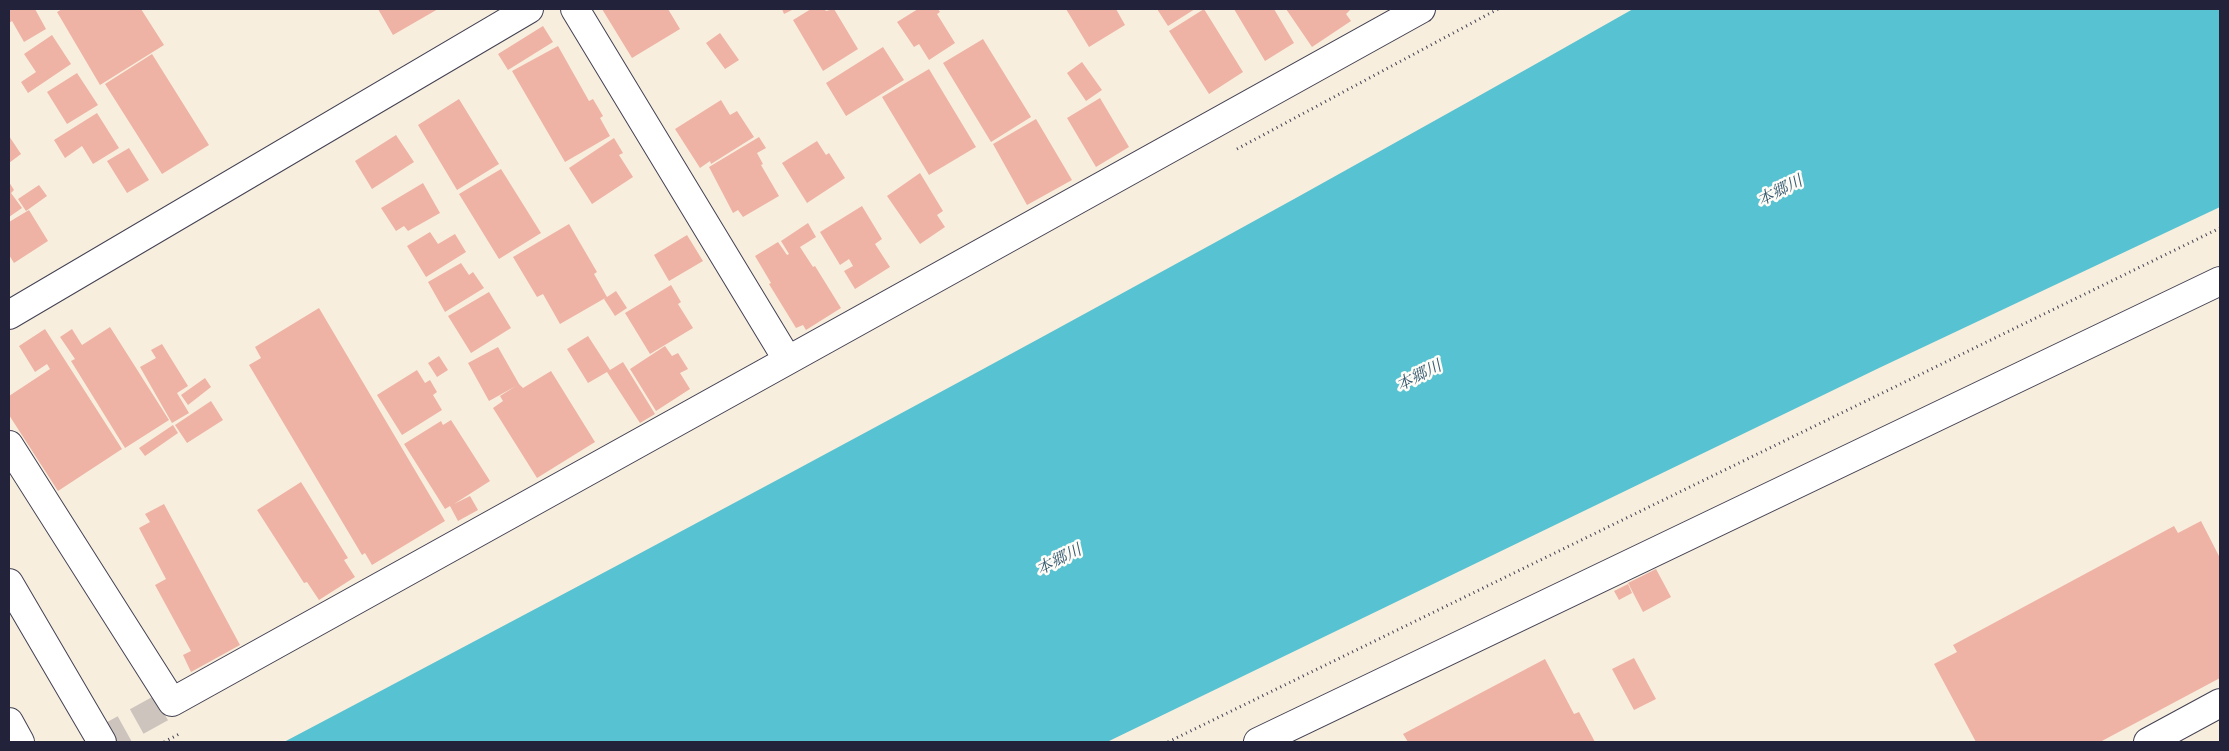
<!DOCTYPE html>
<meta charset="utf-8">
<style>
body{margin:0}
#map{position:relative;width:2229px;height:751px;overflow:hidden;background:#f8eede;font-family:"Libre Caslon Text",serif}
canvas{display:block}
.frame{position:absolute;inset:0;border:10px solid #22223b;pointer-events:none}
</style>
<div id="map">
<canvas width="2229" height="751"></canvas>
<div class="frame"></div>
</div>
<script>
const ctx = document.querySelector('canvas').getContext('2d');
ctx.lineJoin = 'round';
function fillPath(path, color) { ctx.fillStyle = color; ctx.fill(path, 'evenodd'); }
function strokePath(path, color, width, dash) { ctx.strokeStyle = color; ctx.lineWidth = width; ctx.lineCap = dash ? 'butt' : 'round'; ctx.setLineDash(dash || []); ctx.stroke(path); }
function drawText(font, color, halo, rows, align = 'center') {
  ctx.font = font + ' "Libre Caslon Text","Noto Serif JP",serif'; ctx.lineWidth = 5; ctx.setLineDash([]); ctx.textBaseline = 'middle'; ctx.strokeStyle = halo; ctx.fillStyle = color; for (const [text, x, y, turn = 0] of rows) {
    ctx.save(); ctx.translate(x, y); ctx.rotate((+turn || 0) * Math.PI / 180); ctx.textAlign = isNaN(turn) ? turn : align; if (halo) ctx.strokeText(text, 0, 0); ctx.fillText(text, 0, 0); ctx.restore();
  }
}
fillPath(new Path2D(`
 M1633 9H2220V207L1879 368 1107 742H284C737 503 1188 262 1633 9Z`), '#57c2d1');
fillPath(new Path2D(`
 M9 9H35L46 29 24 42 12 21 9 23Z
 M62 9H141L164 45 100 85 57 12Z
 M378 9H438L393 35Z
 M602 9H668L680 29 632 58Z
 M782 9H794L784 14Z
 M811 9H824L826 11 834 9 858 49 823 71 793 20Z
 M918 9H938L940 12 937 14 955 43 929 60 919 44 914 47 897 22Z
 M1066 9H1116L1125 25 1089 47Z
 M1157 9H1195L1168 26Z
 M1204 9 1243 72 1209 94 1169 31Z
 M1234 9H1274L1294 43 1265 61Z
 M1286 9H1351L1346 14 1351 21 1312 47Z
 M543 26 553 42 508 70 498 54Z
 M720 33 739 60 725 69 706 43Z
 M52 35 71 64 28 93 21 82 36 72 24 54Z
 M983 39 1031 117 991 142 943 63Z
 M558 46 589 101 593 99 603 116 600 118 610 136 565 162 512 71Z
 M883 47 904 80 846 116 826 83Z
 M152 54 209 145 162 174 105 84Z
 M1082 62 1102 90 1086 101 1067 73Z
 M929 69 976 147 929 175 882 97Z
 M77 73 98 105 67 124 47 92Z
 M1100 98 1129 147 1096 167 1067 118Z
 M459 99 499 164 457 190 418 125Z
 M721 100 730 115 737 111 754 137 711 164 710 161 700 168 675 129Z
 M97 113 119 148 93 164 82 146 65 158 54 140Z
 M1036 119 1072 180 1027 205 993 144Z
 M396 135 414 162 372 189 355 161Z
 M9 136 21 154 9 163Z
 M759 137 766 148 757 153 763 164 761 165 779 196 743 217 738 210 733 213 709 167Z
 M614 138 623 153 619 155 633 177 592 204 569 168Z
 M817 141 826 155 829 153 845 178 807 203 782 163Z
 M129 148 149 180 127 193 107 161Z
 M501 169 541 233 499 259 459 194Z
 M920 173 943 211 937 215 945 227 920 244 887 196Z
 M9 182 14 190 11 193 22 208 9 217Z
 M423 183 440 213 408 231 404 226 396 231 381 208Z
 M39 185 47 196 26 211 18 199Z
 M862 206 882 239 875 244 890 267 855 289 844 271 853 266 849 259 840 265 820 232Z
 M29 210 48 241 14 263 9 255V222Z
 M808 223 816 237 800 247 813 267 815 266 841 308 806 330 803 325 796 328 769 284 771 283 755 256 778 242 787 255 789 254 781 241Z
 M569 224 597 272 594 274 607 297 560 324 543 294 537 297 513 257Z
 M430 232 438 244 455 234 466 252 426 277 407 246Z
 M687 235 703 261 669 281 654 255Z
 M461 263 469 275 473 272 484 288 445 312 428 282Z
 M671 285 681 302 678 304 693 328 650 354 625 313Z
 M616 291 627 308 615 316 604 299Z
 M489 292 511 328 471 353 448 316Z
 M319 308 445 521 372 565 365 553 362 555 249 365 261 358 255 347Z
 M110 327 169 420 125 448 71 361 75 359 60 337 72 329 82 345Z
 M45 329 122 449 58 491 9 415V396L50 369 47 364 35 372 19 346Z
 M588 336 610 370 623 362 655 414 640 423 607 372 588 383 567 349Z
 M162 344 188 386 177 393 189 413 172 423 140 367 156 358 151 350Z
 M665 346 672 356 678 353 688 369 680 373 690 389 656 411 630 369Z
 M498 347 519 384 523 388 551 371 595 442 537 478 493 408 503 401 500 396 516 386 489 401 468 363Z
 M439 356 448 370 437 377 428 363Z
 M417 370 425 383 430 380 437 392 433 395 442 410 402 435 377 395Z
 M205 378 211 387 188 405 181 395Z
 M211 401 223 420 187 443 175 425Z
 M451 420 490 481 454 504 470 496 478 510 458 521 450 506 445 509 404 444 441 421 443 425Z
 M173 425 178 433 145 456 139 448Z
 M301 482 348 558 344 560 355 577 319 600 307 582 304 583 257 510Z
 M164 504 240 645 191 672 183 655 191 651 155 585 166 579 139 528 150 522 145 514Z
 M2201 521 2220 558V678L2100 742H1976L1934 664 1957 652 1953 645 2174 526 2178 533Z
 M1656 569 1671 597 1643 612 1628 583Z
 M1628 584 1632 593 1619 600 1614 591Z
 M1634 658 1656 699 1634 710 1612 669Z
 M1545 659 1574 714 1579 712 1595 742H1408L1403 734Z`), '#eeb3a4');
strokePath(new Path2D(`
 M100 742 172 702`), '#cdc5bd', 28, [28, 14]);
const street = new Path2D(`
 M575 9 787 359
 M9 445 172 702 1421 9
 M9 722 20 742
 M1258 742 2220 281
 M2148 742 2220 703`);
const secondary = new Path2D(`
 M9 315 529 9
 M9 583 102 742`);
strokePath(street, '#424153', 30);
strokePath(secondary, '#424153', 30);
strokePath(new Path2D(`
 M1237 149 1498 9
 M164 742 181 733
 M1168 742 2220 228`), '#424153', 3, [1, 4]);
strokePath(street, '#fff', 28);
strokePath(secondary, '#fff', 28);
drawText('italic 16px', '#355a70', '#fdfcf7', [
 ["本郷川",1780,191,-27],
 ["本郷川",1419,376,-27],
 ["本郷川",1059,560,-27]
]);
</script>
